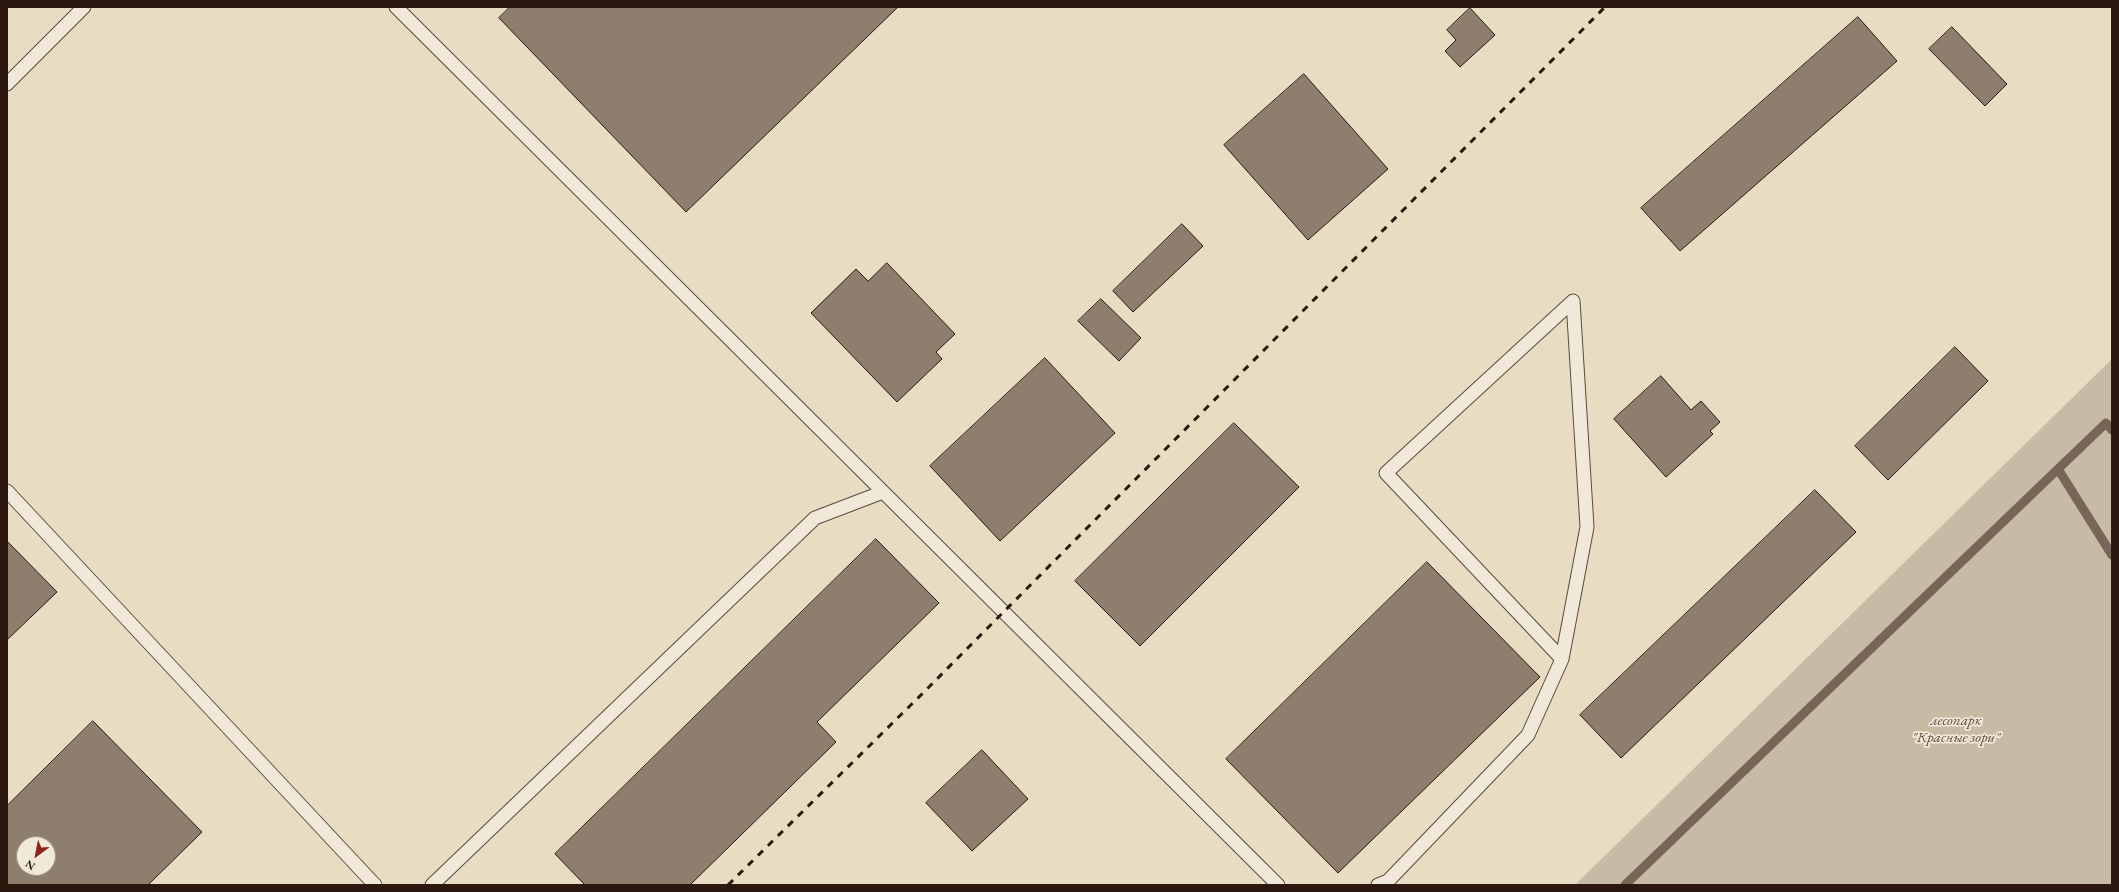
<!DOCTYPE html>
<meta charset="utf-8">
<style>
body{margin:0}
#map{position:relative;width:2119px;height:892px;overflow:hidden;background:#e8dcc3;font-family:"EB Garamond",serif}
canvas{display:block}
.frame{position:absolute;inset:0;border:8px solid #2d1810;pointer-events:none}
.north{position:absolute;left:16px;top:836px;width:40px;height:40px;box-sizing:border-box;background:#f0e8d8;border:1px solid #a29588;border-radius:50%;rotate:212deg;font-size:11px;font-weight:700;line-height:16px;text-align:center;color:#2d1810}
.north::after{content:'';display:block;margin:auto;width:14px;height:18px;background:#8f2418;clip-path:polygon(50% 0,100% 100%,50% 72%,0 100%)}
</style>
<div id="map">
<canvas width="2119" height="892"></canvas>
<div class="frame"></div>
<div class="north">N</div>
</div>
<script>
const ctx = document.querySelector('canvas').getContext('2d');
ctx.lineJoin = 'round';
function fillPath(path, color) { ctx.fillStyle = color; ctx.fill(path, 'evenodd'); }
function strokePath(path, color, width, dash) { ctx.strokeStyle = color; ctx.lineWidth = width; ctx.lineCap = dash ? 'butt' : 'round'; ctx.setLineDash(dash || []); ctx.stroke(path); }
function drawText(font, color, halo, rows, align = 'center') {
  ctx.font = font + ' "EB Garamond",serif'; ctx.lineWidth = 3.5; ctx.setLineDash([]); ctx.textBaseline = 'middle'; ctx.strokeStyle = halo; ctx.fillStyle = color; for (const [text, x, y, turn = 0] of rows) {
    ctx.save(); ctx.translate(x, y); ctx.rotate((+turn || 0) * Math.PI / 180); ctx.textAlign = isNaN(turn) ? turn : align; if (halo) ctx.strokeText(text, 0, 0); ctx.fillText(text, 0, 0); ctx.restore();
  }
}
fillPath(new Path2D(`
 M2112 359V885H1575Z`), '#c8bba5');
strokePath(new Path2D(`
 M2058 469 2106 423 2112 430
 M1625 885 2058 469 2112 555`), '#776557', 9);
const building = new Path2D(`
 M510 7H898L686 212 499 18Z
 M1470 8 1495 35 1460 67 1445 51 1456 40 1447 30Z
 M1858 17 1897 61 1680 251 1641 208Z
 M1952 27 2007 84 1985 106 1929 49Z
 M1304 74 1388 169 1308 240 1224 145Z
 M1182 224 1203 246 1133 312 1113 291Z
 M887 263 955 334 936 352 942 359 897 402 811 313 856 269 868 281Z
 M1101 299 1141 338 1119 361 1078 321Z
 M1955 347 1988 381 1888 480 1855 446Z
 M1045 358 1115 433 1000 541 930 466Z
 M1661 376 1691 410 1701 401 1720 422 1710 431 1713 434 1666 477 1614 419Z
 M1234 423 1299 487 1140 646 1075 581Z
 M1815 490 1856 532 1621 758 1580 715Z
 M876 539 939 603 817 722 836 742 690 885H585L555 854Z
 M7 541 57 592 7 640Z
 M1427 562 1540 677 1338 873 1226 759Z
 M93 721 202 832 148 885H7V806ZM24 844H48V868H24Z
 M982 750 1028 799 972 851 926 803Z`);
fillPath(building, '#8e7e6d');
strokePath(building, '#2d1810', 1);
const service = new Path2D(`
 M396 7 1278 885
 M7 84 84 7
 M7 491 375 885
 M1562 659 1386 473 1573 301
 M432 885 815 518 883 492
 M1378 885 1388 881 1528 735 1562 659 1587 527 1573 301`);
strokePath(service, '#5c493d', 15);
strokePath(service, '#f0e8d8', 13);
strokePath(new Path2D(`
 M728 885 923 693 1605 7`), '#2d1810', 3, [7, 7]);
drawText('italic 15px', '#5c493d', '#f0e8d8', [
 ["лесопарк",1956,721],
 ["\"Красные зори\"",1956,738]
]);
</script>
